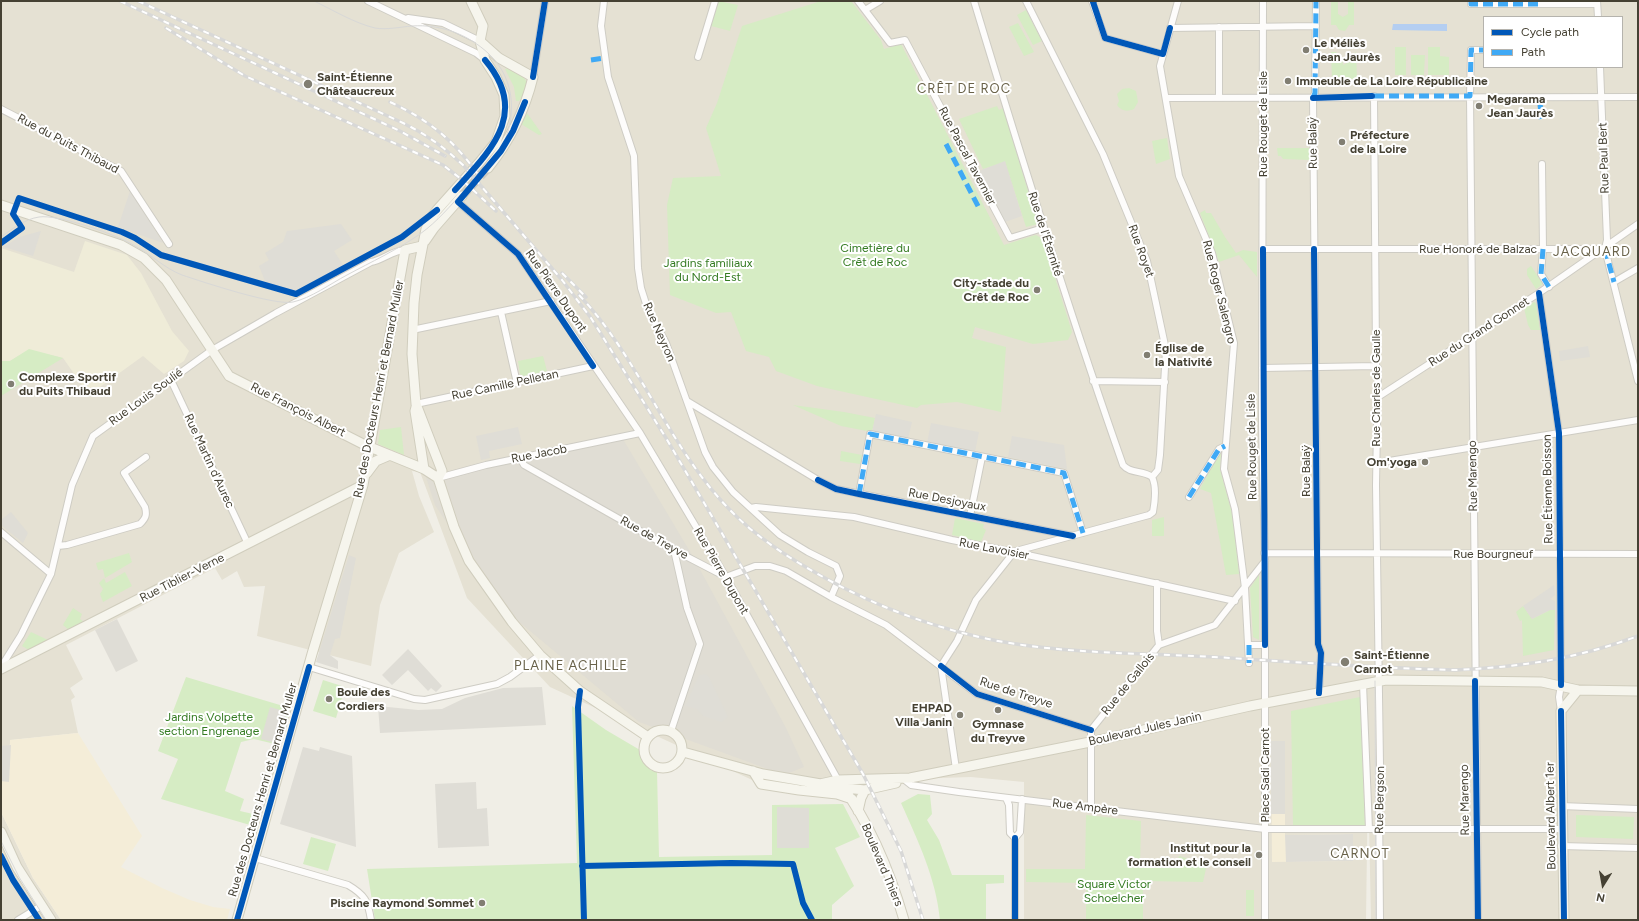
<!DOCTYPE html>
<meta charset="utf-8">
<style>
body{margin:0}
#map{position:relative;width:1639px;height:921px;overflow:hidden;background:#f0eee6;font-family:Figtree,sans-serif}
canvas{display:block}
.frame{position:absolute;inset:0;border:2px solid #454133;pointer-events:none}
.legend{position:absolute;left:1483px;top:16px;width:140px;height:52px;box-sizing:border-box;background:#fff;border:1px solid #b5b3ad;margin:0;padding:5px 7px;list-style:none;font-size:12px;color:#454133}
.legend li{display:flex;align-items:center;gap:8px;height:20px}
.legend b{width:20px;border:1px solid #b5b3ad}
.north{position:absolute;left:1583px;top:865px;width:40px;height:40px;-webkit-text-stroke:3px #fff;paint-order:stroke;rotate:191deg;font-size:11px;font-weight:700;line-height:16px;text-align:center;color:#454133}
.north::after{content:'';display:block;margin:auto;width:14px;height:18px;background:#454133;clip-path:polygon(50% 0,100% 100%,50% 72%,0 100%)}
</style>
<div id="map">
<canvas width="1639" height="921"></canvas>
<div class="frame"></div>
<ul class="legend">
<li><b style="height:5px;background:#0057b8"></b>Cycle path</li>
<li><b style="height:5px;background:#3fa9f5"></b>Path</li>
</ul>
<div class="north">N</div>
</div>
<script>
const ctx = document.querySelector('canvas').getContext('2d');
ctx.lineJoin = 'round';
function fillPath(path, color) { ctx.fillStyle = color; ctx.fill(path, 'evenodd'); }
function strokePath(path, color, width, dash) { ctx.strokeStyle = color; ctx.lineWidth = width; ctx.lineCap = dash ? 'butt' : 'round'; ctx.setLineDash(dash || []); ctx.stroke(path); }
function drawText(font, color, halo, rows, align = 'center') {
  ctx.font = font + ' Figtree,sans-serif'; ctx.lineWidth = 4; ctx.setLineDash([]); ctx.textBaseline = 'middle'; ctx.strokeStyle = halo; ctx.fillStyle = color; for (const [text, x, y, turn = 0] of rows) {
    ctx.save(); ctx.translate(x, y); ctx.rotate((+turn || 0) * Math.PI / 180); ctx.textAlign = isNaN(turn) ? turn : align; if (halo) ctx.strokeText(text, 0, 0); ctx.fillText(text, 0, 0); ctx.restore();
  }
}
fillPath(new Path2D(`
 M1 1H1638V920H1371L1368 774 1366 920H1024V782L971 777 761 784 550 687 467 598 420 472 412 471 419 496 434 532 399 553 380 605 371 666 257 636 265 586 244 587 237 571 222 580 215 568 66 645 83 679 70 688 75 697 71 700 78 733 11 740 1 781ZM1484 17H1622V67H1484Z
 M1 812 33 878 61 920H1Z`), '#e5e1d3');
fillPath(new Path2D(`
 M78 733 142 836 121 867 162 888 190 900 213 907 230 909 227 920H61L33 878 1 812V781H9L10 740Z
 M1271 741H1285V835L1353 834V861L1272 862Z`), '#f4edd8');
fillPath(new Path2D(`
 M621 436 692 555 786 728 804 767 784 775 639 722 505 610 435 505 426 477Z`), '#e0ddd4');
fillPath(new Path2D(`
 M85 241 127 255 141 273 172 331 189 351 184 361 164 374 143 356 89 395 63 358 29 350 10 361H1V248L74 272Z`), '#efecd8');
fillPath(new Path2D(`
 M718 1 738 5 730 31 711 26Z
 M821 1H851L881 40 884 49 901 44 1004 245 1032 236 1036 235 1043 239 1072 332 1068 340 1033 344 975 327 972 338 1006 347 1001 412 957 402 921 405 917 408 817 386 776 371 769 357 746 351 731 312 716 313 670 295 667 205 673 178 721 176 706 128 717 103 742 26Z
 M1331 1H1338V14L1343 17 1348 14V1H1354V25H1349L1345 31 1339 30 1336 25H1331Z
 M1026 10 1042 41 1033 45 1017 15Z
 M1018 23 1034 52 1024 56 1009 27Z
 M1395 47H1406V75H1395Z
 M1428 47H1440V56L1449 57V75H1428Z
 M1356 51 1357 79H1332L1331 52H1336L1338 57 1342 59 1343 65 1353 60Z
 M1411 55H1425L1424 75H1411Z
 M508 68C527 78 533 81 519 101H516L514 87 505 69Z
 M1129 88 1136 91 1138 102 1134 109C1127 112 1121 111 1117 105L1119 101 1117 94 1122 89Z
 M997 106 999 110 1003 108 1038 224 1026 227 1005 162 983 169 959 119Z
 M527 113 542 134 539 135 521 124Z
 M1167 138 1170 159 1156 164 1152 141Z
 M1277 148H1310V160L1283 159 1281 156H1278Z
 M1205 210 1206 213H1211L1225 237 1236 253 1243 250 1257 252V277L1239 255 1219 262 1200 213Z
 M1531 266 1543 284 1536 289 1527 275V269Z
 M1534 302 1536 303 1540 330H1531L1528 325 1524 308Z
 M29 349 63 358 1 396V361H10Z
 M543 356 547 371 523 376 520 374 518 361Z
 M793 405 844 412 875 418 872 432 841 426Z
 M401 427 404 455 378 444 380 430Z
 M841 451 862 455 860 464 840 461Z
 M1219 453 1221 454 1220 469 1233 517 1239 574 1226 575 1211 493 1200 489Z
 M1164 517V536H1152V520Z
 M955 518 984 524 983 528 986 530 981 542 952 535Z
 M129 553 132 562 105 578 103 569 98 570 96 563Z
 M125 572 132 586 103 602 100 594 103 589 99 583 104 578 106 583Z
 M1259 575V640L1253 637 1250 588Z
 M1523 606 1532 619 1550 610H1555L1554 650 1523 656 1522 620 1520 621 1516 612Z
 M73 608 82 614 80 619 84 622 69 630 63 625 64 623Z
 M31 632 48 640 29 650 22 646Z
 M186 677 290 708 279 745 254 739 241 742 225 791 244 799 240 811 253 814 250 825 161 799 178 759 158 751Z
 M323 680 345 687 336 718 313 711Z
 M1360 697 1365 826H1293L1291 711Z
 M572 706 606 730 640 750 647 765 657 771 659 857 772 855V805L843 804 860 837 835 848 854 886 832 905V920H375L367 869 577 863Z
 M918 794 930 795 932 814 927 820 939 840 952 875H1004V883L986 884V920H940C936 878 918 841 901 803Z
 M1086 815 1141 821 1140 867 1175 868 1179 856 1207 864 1203 882 1143 881V920H1086V883L1026 882V869H1085Z
 M1576 815 1634 817 1633 839 1576 837Z
 M311 837 336 844 328 871 303 864Z
 M1246 890H1254V916H1246Z`), '#d6ecc4');
fillPath(new Path2D(`
 M1005 161 1022 216 1005 222 979 171Z
 M130 191 163 243 118 227Z
 M341 224 352 240 334 251 345 268 296 294 267 286 259 266 269 260 265 253 283 242 287 231Z
 M41 231 33 256 4 247 19 237Z
 M1588 346 1590 357 1560 361 1559 351Z
 M876 414 912 422 908 439 872 432Z
 M931 423 979 432 975 452 927 443Z
 M518 427 522 444 489 451 490 458 481 460 476 436Z
 M1012 436 1064 445 1067 469 1008 457Z
 M11 512 28 533 23 543 1 525V520Z
 M349 555 356 558 340 638 335 639 330 655 338 661V669L316 662Z
 M1554 585 1555 595 1550 599 1555 601V610H1550L1532 619 1523 606Z
 M117 619 138 661 116 672 95 630Z
 M408 649 442 686 436 692 431 688 428 691 408 670 392 685 382 675Z
 M706 674 709 677 728 717 721 722 703 716 697 709 685 706 699 675Z
 M542 687 546 725 380 733 378 706 418 710 442 709 465 698 503 688Z
 M270 707 287 712 279 744 261 739Z
 M1271 741H1285V814H1271Z
 M11 745 9 782 1 781V746Z
 M303 747 319 751 320 747 352 756 356 847 280 824Z
 M476 782 477 809 487 808 489 846 438 848 435 784Z
 M777 807 809 808V848H777Z
 M1353 834V861L1286 862 1285 835Z`), '#dfddd6');
fillPath(new Path2D(`
 M1393 24H1447V31L1392 30Z`), '#b4cef1');
strokePath(new Path2D(`
 M1540 101 1541 119`), '#cecbc2', 6, [6, 3]);
strokePath(new Path2D(`
 M462 196 488 168`), '#cecbc2', 9, [9, 4.5]);
const street = new Path2D(`
 M368 1 476 53 485 60
 M604 1 601 26 608 77 634 156 638 268 641 288 648 310 666 343 705 452 713 467 733 492 780 535 808 552 836 566 840 576 831 597
 M858 1 890 43 905 40 1010 238 1043 228
 M974 1C1021 157 1069 312 1123 465 1130 474 1143 470 1152 477
 M1026 1 1103 154 1147 261 1166 350 1160 455 1158 470 1152 477
 M1092 1 1105 38 1163 54
 M1178 1 1160 66 1179 176 1212 253 1234 343 1224 469 1235 509 1245 588 1249 663
 M1263 1 1262 425 1265 561V920
 M1316 1 1315 93 1313 98 1318 644 1321 653 1319 693
 M1471 1V4H1597
 M1597 1 1598 17
 M865 10 880 1
 M408 18 443 23 480 41
 M1219 27V98
 M1170 28 1316 26
 M698 57 715 1
 M1600 67 1607 240 1605 249 1638 381
 M533 77 545 1
 M1374 96 1376 356V366L1378 368 1376 485 1380 764 1379 798 1380 920
 M1166 98 1638 97
 M1 109 121 171 169 244
 M1542 164 1543 249 1541 274 1549 287
 M458 202 518 254 640 433 726 577 838 780
 M1263 249H1605
 M1614 282 1638 268
 M1539 293 1559 433 1561 685 1559 697 1561 711
 M501 312 517 383
 M412 330 551 301
 M1262 368 1376 366
 M170 378 248 544
 M1093 381 1165 382
 M1378 397 1539 293 1638 224
 M687 401 818 480 836 489 1073 536
 M416 404 593 366
 M520 458 524 465 674 550 726 577 755 566H770L786 571 831 597 886 625 977 694 1091 730
 M1377 463 1638 420
 M438 478 486 465 640 433
 M859 494 870 434 1064 473 1083 533
 M1189 497 1219 449 1225 446
 M751 508 756 507 854 517 952 540 1014 552 1235 601
 M970 516 982 457
 M1 532 51 574
 M58 546 67 545 140 524C146 518 147 515 145 507L124 473 146 457
 M1016 551 1149 515 1153 512C1155 501 1157 487 1152 477
 M1264 553 1638 554
 M1157 583V631L1159 645
 M1249 645H1265
 M941 666 957 641 976 600 1014 552
 M941 666 956 769
 M1 667 21 635 51 574 72 485 93 436 212 350 276 313 371 262C383 260 393 250 405 250
 M309 667 414 699 425 700 497 684 510 677 540 655
 M1363 684 1369 829
 M671 731 700 644 687 608 674 550
 M906 781 911 785 959 792 1265 829H1561
 M1006 798 1009 805 1010 833 1015 838
 M1561 806 1638 809
 M1091 808V730L1159 645 1215 625 1265 561
 M1561 846 1638 848
 M255 858 348 885C365 895 368 901 371 920
 M18 920 41 906
 M1015 920V838L1020 832 1022 799
 M1478 920 1470 96 1471 50H1484`);
const secondary = new Path2D(`
 M471 1 483 26 480 41 485 60 496 77 504 95 505 116 496 142 479 163 437 210 431 218 426 229 417 275 414 303 412 354 416 404 442 471 438 478 454 527 469 561 512 622 540 655 580 691 648 737
 M480 41 499 58 533 77C525 110 509 142 488 168
 M1 205 121 245 144 258 166 280 229 376 365 445 424 469 438 478
 M425 241 434 228 462 196
 M416 407 415 411 424 469
 M367 473 376 461 390 455
 M1 669 363 485
 M644 749a19 19 0 1 1 38 0a19 19 0 1 1-38 0Z
 M683 752 763 774 844 788 865 790 896 783
 M753 771 761 784 799 790 837 794 852 799
 M820 784 838 780 910 778 1090 742 1250 706 1386 680 1542 682 1578 690 1638 691
 M842 786C870 824 891 875 904 920
 M858 811 861 798 865 790
 M1 832 17 867 51 920
 M237 920 312 654 363 485 405 250 422 246
 M1564 920 1561 711 1578 690`);
strokePath(street, '#ceccc4', 8);
strokePath(secondary, '#d0cdbd', 11);
strokePath(street, '#fdfcfb', 6);
strokePath(secondary, '#f6f5ed', 9);
strokePath(new Path2D(`
 M1 237C12 229 25 219 39 217 58 214 118 235 135 246 152 255 164 268 182 275 203 282 275 306 293 302 311 298 330 284 347 275 371 262 397 250 420 234 437 222 451 205 465 190 476 178 488 167 497 155 518 123 517 80 489 54 468 34 440 24 412 26 400 27 387 30 375 28 354 23 333 10 314 1
 M1375 681 1376 920
 M1 841 19 877 46 920`), '#d8d8d7', 1);
const rail = new Path2D(`
 M120 1 400 131 445 156
 M138 1 403 123C426 134 445 148 463 165L562 280 591 318 666 438 863 774 901 851 923 920
 M166 28 245 76 443 165 461 179 496 211
 M390 102C429 120 455 141 479 176
 M562 273 586 297
 M579 295C641 360 669 450 733 513 760 540 792 560 825 578 879 608 937 629 998 641 1069 654 1142 653 1214 657 1294 662 1375 668 1455 670 1521 667 1576 659 1638 636`);
strokePath(rail, '#d8d8d7', 3.5);
strokePath(rail, '#fff', 2, [6]);
strokePath(new Path2D(`
 M1471 1V4H1538
 M591 60 605 58
 M1374 96H1470L1471 50H1484
 M1313 98 1315 93 1316 1
 M1540 101 1541 119
 M946 144 980 210
 M1543 249 1541 274 1549 287
 M1605 249 1614 282
 M859 494 870 434 1064 473 1083 533
 M1189 497 1219 449 1225 446
 M1249 645V663`), '#3fa9f5', 5, [10, 5]);
strokePath(new Path2D(`
 M1094 1 1093 2 1105 38 1163 54 1170 28
 M533 77 545 1
 M1313 98 1372 96
 M525 102 513 131 501 151 458 202 518 254 593 366
 M455 190C491 150 530 113 485 60
 M1 243 22 228 13 214 19 198 122 232 135 238 161 255 296 294 402 237 437 210
 M1263 249 1265 645
 M1314 249 1318 644 1321 653 1319 693
 M1539 293 1559 433 1561 685
 M818 480 836 489 859 494 1073 536
 M941 666 977 694 1091 730
 M1475 681 1478 920
 M580 691 578 707 584 920
 M1561 711 1564 920
 M1015 838V920
 M1 856 13 880 39 920
 M582 866 731 863 793 864 803 903 812 920
 M237 920 309 667`), '#0057b8', 6);
for (const [x, y, r, color] of [
 [1306,50,4,"#817e72"],
 [1288,81,4,"#817e72"],
 [308,84,5,"#817e72"],
 [1479,106,4,"#817e72"],
 [1342,142,4,"#817e72"],
 [1037,290,4,"#817e72"],
 [1147,355,4,"#817e72"],
 [11,384,4,"#817e72"],
 [1425,462,4,"#817e72"],
 [1345,662,5,"#817e72"],
 [329,699,4,"#817e72"],
 [998,710,4,"#817e72"],
 [960,715,4,"#817e72"],
 [1259,855,4,"#817e72"],
 [482,903,4,"#817e72"]
]) { const dot = new Path2D(); dot.arc(x, y, r, 0, 2 * Math.PI); ctx.fillStyle = color; ctx.fill(dot); strokePath(dot, '#fff', 1.5); }
drawText('bold 12px', '#454133', '#fff', [
 ["Le Méliès",1314,43],
 ["Jean Jaurès",1314,57],
 ["Saint-Étienne",317,77],
 ["Châteaucreux",317,91],
 ["Immeuble de La Loire Républicaine",1296,81],
 ["Megarama",1487,99],
 ["Jean Jaurès",1487,113],
 ["Préfecture",1350,135],
 ["de la Loire",1350,149],
 ["City-stade du",1029,283,"right"],
 ["Crêt de Roc",1029,297,"right"],
 ["Église de",1155,348],
 ["la Nativité",1155,362],
 ["Complexe Sportif",19,377],
 ["du Puits Thibaud",19,391],
 ["Om'yoga",1417,462,"right"],
 ["Saint-Étienne",1354,655],
 ["Carnot",1354,669],
 ["Boule des",337,692],
 ["Cordiers",337,706],
 ["EHPAD",952,708,"right"],
 ["Villa Janin",952,722,"right"],
 ["Gymnase",998,724,"center"],
 ["du Treyve",998,738,"center"],
 ["Institut pour la",1251,848,"right"],
 ["formation et le conseil",1251,862,"right"],
 ["Piscine Raymond Sommet",474,903,"right"]
], 'left');
drawText('12px', '#454133', '#fff', [
 ["Rue Rouget de Lisle",1263,124,-90],
 ["Rue Balaÿ",1313,143,-91],
 ["Rue du Puits Thibaud",68,144,28],
 ["Rue Pascal Tavernier",967,156,62],
 ["Rue Paul Bert",1604,158,-92],
 ["Rue de l'Éternité",1045,234,72],
 ["Rue Honoré de Balzac",1478,249],
 ["Rue Royet",1141,251,70],
 ["Rue Pierre Dupont",556,291,55],
 ["Rue Roger Salengro",1219,292,76],
 ["Rue Neyron",659,332,66],
 ["Rue du Grand Gonnet",1479,332,-33],
 ["Rue Camille Pelletan",505,385,-12],
 ["Rue Charles de Gaulle",1376,388,-90],
 ["Rue des Docteurs Henri et Bernard Muller",379,389,-79],
 ["Rue Louis Soulié",146,397,-36],
 ["Rue François Albert",298,410,27],
 ["Rue Rouget de Lisle",1252,447,-91],
 ["Rue Jacob",539,454,-11],
 ["Rue Martin d'Aurec",209,461,65],
 ["Rue Balaÿ",1306,471,-90],
 ["Rue Marengo",1473,476,-91],
 ["Rue Étienne Boisson",1548,489,-91],
 ["Rue Desjoyaux",947,500,11],
 ["Rue de Treyve",654,538,29],
 ["Rue Lavoisier",994,549,11],
 ["Rue Bourgneuf",1493,554],
 ["Rue Pierre Dupont",721,571,60],
 ["Rue Tiblier-Verne",182,578,-27],
 ["Rue de Gallois",1128,684,-51],
 ["Rue de Treyve",1016,693,18],
 ["Boulevard Jules Janin",1145,729,-13],
 ["Place Sadi Carnot",1265,775,-90],
 ["Rue des Docteurs Henri et Bernard Muller",263,790,-74],
 ["Rue Bergson",1380,800,-89],
 ["Rue Marengo",1465,800,-91],
 ["Rue Ampère",1085,807,7],
 ["Boulevard Albert 1er",1551,816,-91],
 ["Boulevard Thiers",882,865,67]
]);
drawText('12px', '#347b22', '#fff', [
 ["Cimetière du",875,248],
 ["Crêt de Roc",875,262],
 ["Jardins familiaux",708,263],
 ["du Nord-Est",708,277],
 ["Jardins Volpette",209,717],
 ["section Engrenage",209,731],
 ["Square Victor",1114,884],
 ["Schoelcher",1114,898]
]);
ctx.letterSpacing = '1px';
drawText('13px', '#696249', '#fff', [
 ["CRÊT DE ROC",964,89],
 ["JACQUARD",1592,252],
 ["PLAINE ACHILLE",571,666],
 ["CARNOT",1360,854]
]);
ctx.letterSpacing = '0px';
</script>
